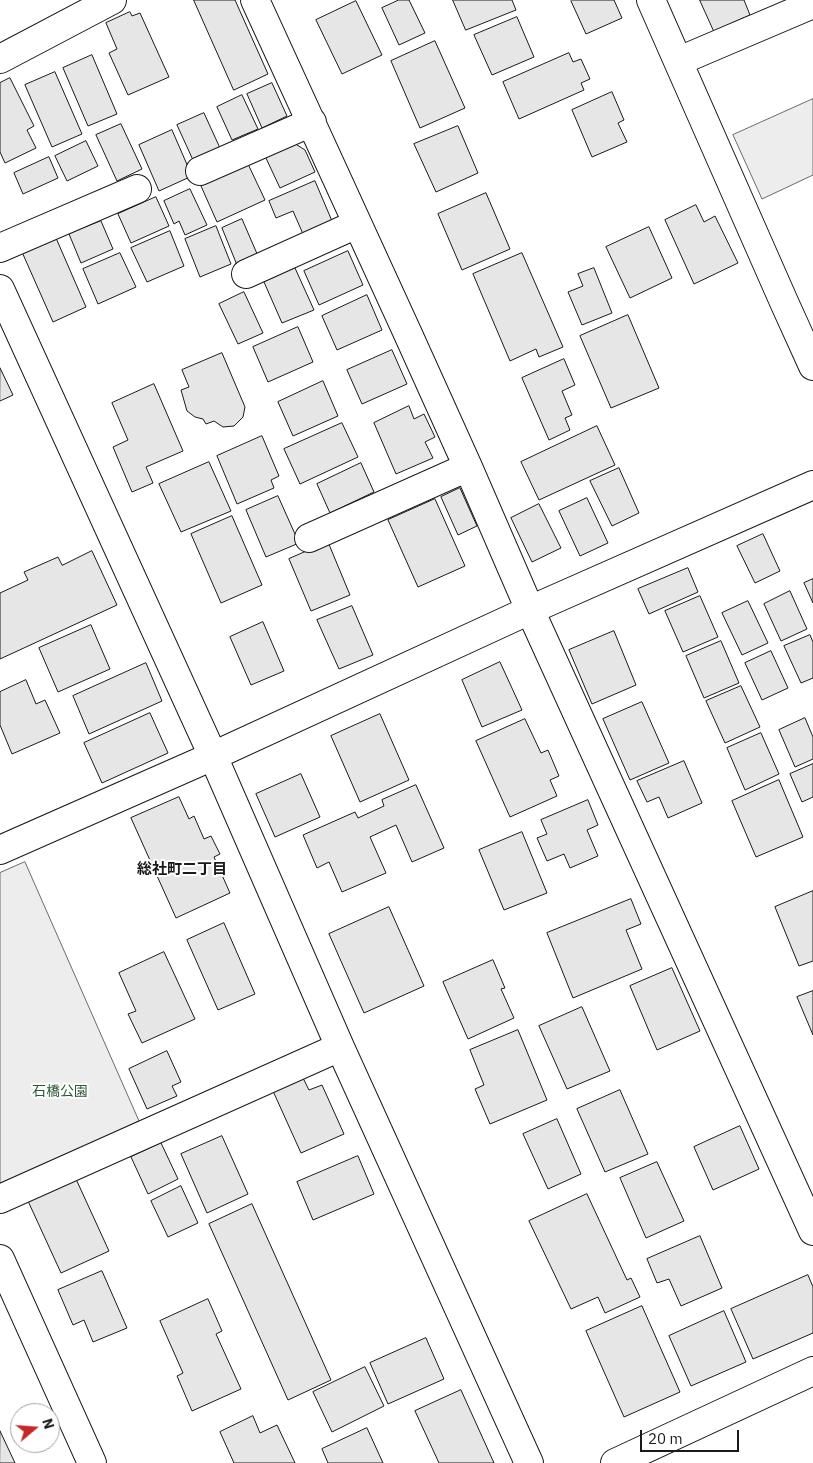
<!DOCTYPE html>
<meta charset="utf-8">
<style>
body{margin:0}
#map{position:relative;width:813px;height:1463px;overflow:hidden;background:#fff;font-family:"IBM Plex Sans",sans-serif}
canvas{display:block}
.north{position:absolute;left:10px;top:1403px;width:50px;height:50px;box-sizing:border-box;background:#fff;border:1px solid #a3a3a3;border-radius:50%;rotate:72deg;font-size:14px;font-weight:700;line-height:20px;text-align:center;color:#1a1a1a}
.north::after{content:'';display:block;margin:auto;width:18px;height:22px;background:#c62828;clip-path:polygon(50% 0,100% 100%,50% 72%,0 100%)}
.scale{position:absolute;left:640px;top:1430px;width:99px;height:22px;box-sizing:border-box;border:2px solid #1a1a1a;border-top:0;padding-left:6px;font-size:15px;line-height:18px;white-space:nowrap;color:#1a1a1a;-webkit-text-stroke:4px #fff;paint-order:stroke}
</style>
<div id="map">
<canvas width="813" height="1463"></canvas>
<div class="north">N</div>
<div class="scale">20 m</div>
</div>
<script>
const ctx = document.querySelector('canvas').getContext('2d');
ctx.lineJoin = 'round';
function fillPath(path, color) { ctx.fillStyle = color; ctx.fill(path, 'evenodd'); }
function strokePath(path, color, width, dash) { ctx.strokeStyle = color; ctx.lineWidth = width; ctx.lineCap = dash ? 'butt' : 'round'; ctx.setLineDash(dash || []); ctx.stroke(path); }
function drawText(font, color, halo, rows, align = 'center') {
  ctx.font = font + ' "IBM Plex Sans","Noto Sans JP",sans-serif'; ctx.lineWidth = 4; ctx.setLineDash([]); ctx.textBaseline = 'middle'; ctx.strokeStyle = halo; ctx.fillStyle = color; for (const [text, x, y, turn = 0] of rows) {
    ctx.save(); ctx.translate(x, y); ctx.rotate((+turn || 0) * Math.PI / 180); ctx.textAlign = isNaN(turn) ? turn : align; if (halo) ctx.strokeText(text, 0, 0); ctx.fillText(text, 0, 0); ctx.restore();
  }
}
const built = new Path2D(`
 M813 99V175L762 199 733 135Z
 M25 862 139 1121 0 1186V873Z`);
fillPath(built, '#ededed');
strokePath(built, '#6a6a6a', 1);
const building = new Path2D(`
 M194 0H235L268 74 234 90Z
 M399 0H409L425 33 399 45 382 8Z
 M453 0H512L516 10 466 30Z
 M572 0H614L622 18 586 34 571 1Z
 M700 0H744L750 15 714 31Z
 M356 1 382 55 342 74 316 20Z
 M130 12 132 16 140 13 169 77 128 95 109 53 117 49 106 23Z
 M517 17 534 57 492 75 474 35Z
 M435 41 465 108 420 128 391 61Z
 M569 53 573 62 581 59 590 79 581 83 584 90 519 119 503 82Z
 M92 55 117 114 88 126 63 68Z
 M55 72 82 134 52 147 25 85Z
 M10 78 34 126 27 130 36 148 5 163 0 152V83Z
 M272 83 287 116 262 128 247 94Z
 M612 92 624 120 618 123 627 142 592 157 572 110Z
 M242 95 258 129 232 140 217 107Z
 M204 113 220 148 193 160 177 125Z
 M121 124 142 169 117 181 96 135Z
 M458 126 478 173 436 192 414 144Z
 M172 130 192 176 159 191 139 145Z
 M86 141 98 166 67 181 55 156Z
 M294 143 305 150 315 172 280 188 265 156Z
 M49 157 58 178 23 194 14 173Z
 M248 164 265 200 217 222 201 186Z
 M315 181 332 221 303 234 293 211 276 218 269 201Z
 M190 189 207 225 185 235 179 221 174 224 164 201Z
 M486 193 510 249 462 270 438 214Z
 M156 197 169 226 131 243 118 214Z
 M696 205 704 222 715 216 738 263 694 284 665 220Z
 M242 219 258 256 237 265 222 228Z
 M101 221 113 249 81 263 69 234Z
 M216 226 231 264 200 277 185 239Z
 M649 227 672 278 630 298 606 247Z
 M170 231 184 266 147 282 131 248Z
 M56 238 86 307 53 322 22 252Z
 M348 251 363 285 319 305 304 271Z
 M120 253 136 287 98 304 83 269Z
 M522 253 563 347 539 357 536 349 510 361 473 274Z
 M295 268 314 310 282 323 264 282Z
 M594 268 612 313 582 325 568 292 583 286 578 274Z
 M244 292 263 333 238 344 219 304Z
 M367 295 382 330 337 350 322 316Z
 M628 315 659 388 611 408 580 336Z
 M298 327 313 362 268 382 253 347Z
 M392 350 407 384 362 404 347 370Z
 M222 353 245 407 243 417 234 426 223 427 214 421 206 424 203 419 195 417 187 411 181 390 189 387 182 370Z
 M564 359 575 385 562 391 572 415 565 418 570 430 549 440 522 378Z
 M0 368 13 395 0 401Z
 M323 381 338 416 293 436 278 402Z
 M154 384 183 451 146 467 153 483 132 492 113 447 128 440 112 403Z
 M409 406 414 419 424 414 435 437 425 442 433 458 396 474 374 423Z
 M342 423 358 457 300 484 284 449Z
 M597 426 615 465 539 500 521 462Z
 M262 436 279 476 271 480 274 488 237 504 217 456Z
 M209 462 231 511 181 532 159 484Z
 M361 463 374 492 330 513 317 484Z
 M619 468 639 513 612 526 590 481Z
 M460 488 477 526 458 535 441 497Z
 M278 496 299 543 266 557 246 510Z
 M587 498 608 543 580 556 559 511Z
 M435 499 465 566 418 587 388 520Z
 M539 504 561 548 532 562 511 518Z
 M232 516 262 585 221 603 191 534Z
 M763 534 780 571 755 583 737 546Z
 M328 542 350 595 311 611 289 559Z
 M92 551 117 605 0 659V593L28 580 24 572 58 557 62 565Z
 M688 568 698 592 649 614 638 589Z
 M813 579V603L804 583Z
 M790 591 807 629 781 641 764 604Z
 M700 596 718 637 683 652 665 611Z
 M748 601 768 643 742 655 722 613Z
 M352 606 373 655 339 669 317 620Z
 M263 622 284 671 251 685 230 637Z
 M91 625 110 669 58 692 39 648Z
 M614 631 636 685 592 704 569 650Z
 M810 635 813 642V678L801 683 784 646Z
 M721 641 739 683 704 698 686 656Z
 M771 651 788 688 762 700 745 663Z
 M500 662 522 710 482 727 462 680Z
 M146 663 162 701 89 734 73 696Z
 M26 680 36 704 45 700 60 733 12 754 0 725V692Z
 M741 686 760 727 725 743 706 701Z
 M642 702 669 763 630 780 603 719Z
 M150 713 168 753 102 783 84 743Z
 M380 714 409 780 360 802 331 736Z
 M805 718 813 737V759L795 767 779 730Z
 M525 719 541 753 548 750 559 776 550 780 557 796 510 817 476 741Z
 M761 733 779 774 745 790 727 748Z
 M684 761 702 803 668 818 659 797 647 802 637 781Z
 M813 764V797L802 802 790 774Z
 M301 774 320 817 275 837 256 794Z
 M779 780 803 837 756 857 732 801Z
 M416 785 444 848 412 862 396 825 370 837 386 873 342 892 329 862 317 868 303 835 355 812 358 818 384 806 382 800Z
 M179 797 189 819 194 816 204 839 211 836 220 854 214 857 230 893 176 918 131 818Z
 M588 800 598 825 587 830 598 856 570 868 564 854 547 861 537 838 547 834 541 820Z
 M522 832 547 893 504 910 479 850Z
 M813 891V961L799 966 775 907Z
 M631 899 641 924 626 930 642 969 573 998 547 933Z
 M389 907 424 986 364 1013 329 934Z
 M224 923 255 994 218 1010 187 940Z
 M164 952 195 1019 142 1043 128 1014 136 1011 119 973Z
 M493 960 505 988 501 989 514 1018 468 1039 443 982Z
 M672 968 700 1031 657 1050 630 986Z
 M813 991V1035L797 997Z
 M582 1007 610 1071 567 1089 539 1026Z
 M518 1030 547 1100 490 1124 475 1089 484 1085 470 1050Z
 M167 1051 181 1082 172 1086 177 1096 147 1109 129 1069Z
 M303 1078 309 1090 322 1085 344 1134 301 1153 273 1091Z
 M620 1090 648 1154 605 1172 577 1109Z
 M557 1119 581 1174 548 1189 523 1134Z
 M740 1126 759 1169 713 1190 694 1147Z
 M222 1136 248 1194 207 1213 181 1154Z
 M161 1143 178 1179 148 1194 131 1157Z
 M358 1156 374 1194 313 1220 297 1182Z
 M657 1162 684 1221 646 1238 620 1178Z
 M76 1179 109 1251 61 1273 28 1201Z
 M181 1186 198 1223 168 1237 151 1201Z
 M587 1194 627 1280 631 1278 640 1297 605 1313 598 1297 571 1309 529 1221Z
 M252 1204 331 1380 288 1400 209 1224Z
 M700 1236 722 1288 681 1306 669 1279 657 1283 647 1259Z
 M102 1271 127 1328 93 1342 84 1320 73 1325 58 1290Z
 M808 1275 813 1287V1333L753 1359 731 1309Z
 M208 1299 222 1331 216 1334 241 1389 192 1411 177 1376 183 1373 160 1321Z
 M642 1306 680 1392 624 1417 586 1331Z
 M724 1311 746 1362 691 1386 669 1336Z
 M426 1338 444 1379 388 1404 370 1363Z
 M365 1367 384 1406 332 1432 313 1392Z
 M461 1390 494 1463H439L415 1411Z
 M253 1416 260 1433 277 1425 295 1463H234L220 1432Z
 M367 1428 383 1463H328L322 1449Z
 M0 1431 15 1463H0Z`);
fillPath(building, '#e6e6e6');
strokePath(building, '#1a1a1a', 1);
const minor = new Path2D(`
 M255 0 408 334 468 467 530 610 813 1231
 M651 0 784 302 813 366
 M0 59 112 0
 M679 61 813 4
 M200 171 312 122
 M0 248 137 189
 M246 274 357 224
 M0 289 213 756 340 1047 529 1463
 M309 538 468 467
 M0 850 213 756 530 610 813 485
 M0 1199 340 1047
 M0 1259 92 1463
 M615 1463 813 1371`);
strokePath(minor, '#1a1a1a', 30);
strokePath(minor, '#fff', 28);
drawText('14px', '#2b5a34', '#fff', [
 ["石橋公園",60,1092]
]);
drawText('bold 15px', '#1a1a1a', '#fff', [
 ["総社町二丁目",182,870]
]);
</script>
